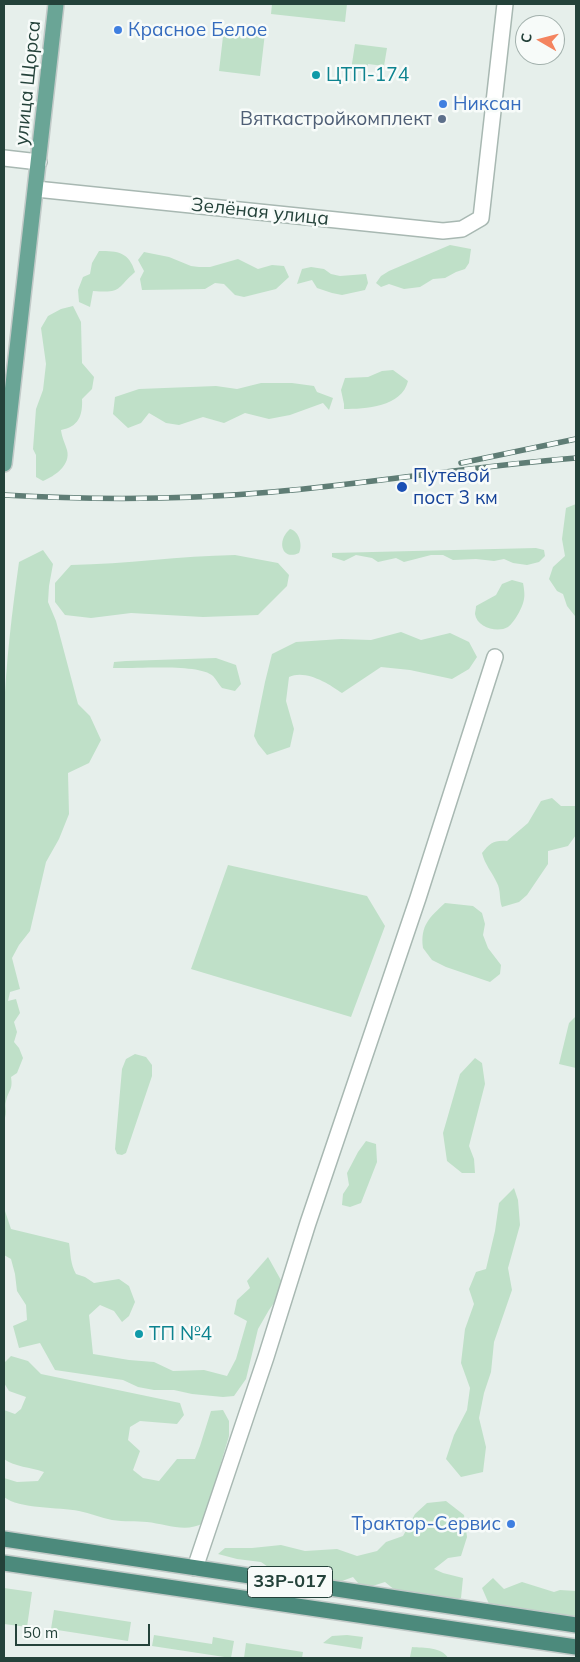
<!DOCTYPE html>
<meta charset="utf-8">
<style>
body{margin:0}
#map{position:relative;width:580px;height:1662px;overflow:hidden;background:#e6efeb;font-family:Mulish,sans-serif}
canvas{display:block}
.frame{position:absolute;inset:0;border:5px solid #24423a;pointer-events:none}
.north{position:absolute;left:515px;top:15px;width:50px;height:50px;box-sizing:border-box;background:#f7fbf9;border:1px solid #a3b1ad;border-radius:50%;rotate:278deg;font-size:14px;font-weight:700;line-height:20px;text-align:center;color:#24423a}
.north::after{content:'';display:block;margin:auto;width:18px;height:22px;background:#f4845f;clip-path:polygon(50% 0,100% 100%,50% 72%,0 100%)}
.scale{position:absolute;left:15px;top:1624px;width:135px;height:22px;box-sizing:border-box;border:2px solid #24423a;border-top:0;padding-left:6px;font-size:15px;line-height:18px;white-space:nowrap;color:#24423a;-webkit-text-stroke:4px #f7fbf9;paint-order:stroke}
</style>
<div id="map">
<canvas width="580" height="1662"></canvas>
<div class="frame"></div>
<div class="north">С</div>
<div class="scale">50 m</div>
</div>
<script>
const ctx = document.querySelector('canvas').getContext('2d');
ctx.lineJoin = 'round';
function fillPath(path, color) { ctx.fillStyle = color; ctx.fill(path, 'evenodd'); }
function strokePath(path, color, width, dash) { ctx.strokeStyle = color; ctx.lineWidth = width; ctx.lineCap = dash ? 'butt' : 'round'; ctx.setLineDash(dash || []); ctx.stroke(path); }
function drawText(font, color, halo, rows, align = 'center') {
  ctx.font = font + ' Mulish,sans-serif'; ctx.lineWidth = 5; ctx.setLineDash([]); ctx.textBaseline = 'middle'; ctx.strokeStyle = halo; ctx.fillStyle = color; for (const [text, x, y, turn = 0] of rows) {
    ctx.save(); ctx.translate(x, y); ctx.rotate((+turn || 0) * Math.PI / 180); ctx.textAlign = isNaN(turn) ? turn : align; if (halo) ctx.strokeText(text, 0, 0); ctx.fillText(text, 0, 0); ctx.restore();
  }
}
fillPath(new Path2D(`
 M272 4H347L345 22 271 14Z
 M224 28 265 33 260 76 219 71Z
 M355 44 387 48 384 66 368 64 366 72 351 70Z
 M450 245 471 249 469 263 465 269 456 272 445 278 433 279 420 287 404 289 389 284 381 287 376 283 381 276 389 271Z
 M99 251C118 251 129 252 135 272 115 290 122 293 93 291L90 307 79 302 78 290 83 277 90 274 92 263Z
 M144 252 169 257 191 266 199 267H210L238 259 258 269 272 265 284 266 289 277 276 289 244 297 235 295 224 284 215 283 205 289 142 290 140 279 144 271 138 260Z
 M311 267 324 269 331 274 340 276 366 274 368 283 365 290 342 295 332 293 317 288 312 280 297 284 302 269Z
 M73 306 81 322 82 363 94 377 92 389 82 399C83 416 78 427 61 430 62 438 65 443 67 450 71 465 55 476 43 481L36 477V455L33 449 36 409 43 390 46 364 41 328 48 316 61 309Z
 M393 370 408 381C402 407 365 409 344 409V404L341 390 345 378 368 377 382 371Z
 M261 383H292L314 386 317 392 333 398 329 410 323 403 290 415 269 419 245 413 224 423 203 417 179 425 166 423 149 413 141 423 128 428 113 414 115 397 139 389 216 386 237 389Z
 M576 504V616H575L567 606 563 594 557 591 549 579 553 567 565 556 562 539 566 508Z
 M290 529C299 531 303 545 299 553 282 561 276 541 290 529Z
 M536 548 544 550 545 556 539 562 527 565 513 563 504 559 494 561 476 559 453 560 443 555H431L404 562 396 558 378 562 372 558 356 555 344 561 332 557V553Z
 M43 550 53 564 49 586 48 602 56 621 78 704 90 716 101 740 89 763 68 773 69 814 59 839 46 862 30 931 19 945 12 958 20 989 10 992 8 1001 16 999 20 1013 14 1022 17 1032 14 1042 19 1048 23 1058 17 1073 11 1077C13 1090 9 1089 6 1101 4 1108 8 1110 4 1121V713C6 662 12 612 19 562Z
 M235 555 278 563 289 575 287 586 258 615 203 617 131 613 91 618 65 615 55 602V583L71 565C126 564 180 556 235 555Z
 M512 580 523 583C524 588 525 595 524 599 523 607 514 623 508 627 498 633 477 628 475 614 475 612 476 609 476 606L496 595 502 584Z
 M401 632 421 640 450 633 469 642 477 657 469 669 452 679 410 670 381 667 342 693C329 684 306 669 289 677L286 701 294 729 290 747 267 755 258 744 254 736 265 682 272 654 296 642 341 639 371 640Z
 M216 658 236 665 241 684 235 691 222 688C219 685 216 679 213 676 199 663 134 669 113 668L114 662 126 661Z
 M552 798 561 806H576V835L568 846 548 851V864L527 895 519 902 502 907C499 900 501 890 497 883 492 872 485 865 482 853 490 843 494 840 507 841L528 823 541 801Z
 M228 865 367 896 385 926 351 1017 191 969Z
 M445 903 473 906 482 913 485 924 483 935 488 948 501 965 500 974 490 982 446 967 432 960 423 948C420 925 430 917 445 903Z
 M576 1016V1068L559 1064 569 1023Z
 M135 1054 146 1057 152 1065V1076L126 1153 122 1155 117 1154 115 1149 122 1069 126 1059Z
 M475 1058 482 1063 485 1084 469 1146 474 1159 475 1173H462L447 1161 443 1133 460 1074Z
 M366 1141 376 1144 377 1162 361 1203 350 1207 342 1205 343 1194 349 1185 347 1173 358 1152Z
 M514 1188 518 1200 520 1225 508 1268 512 1290 494 1342 491 1372 484 1393 479 1418 486 1447 483 1472 461 1477 446 1459 454 1435 467 1410 470 1388 461 1363 465 1329 474 1304 469 1289 476 1272 486 1269 495 1231 499 1203Z
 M4 1208 11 1229 69 1243C71 1255 70 1263 76 1274L85 1277 94 1283 119 1279 129 1286 135 1302 129 1316 122 1322 114 1311 100 1305 89 1315 93 1354 129 1360 154 1362 173 1371 204 1370 227 1376 236 1359 247 1321 234 1314 237 1300 250 1288 247 1281 268 1257 282 1282 281 1293 269 1310 258 1329 246 1379 234 1396 223 1397 192 1394 174 1390H154L138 1387 123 1380 55 1370 40 1343 19 1348 13 1326 27 1320 26 1305 17 1291 15 1274 11 1259 4 1255Z
 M11 1356 28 1361 41 1374 180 1403 184 1415 177 1424 140 1421 130 1427 128 1440 140 1451 133 1470 143 1478 159 1481 177 1459H195L200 1446 211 1411 223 1410 229 1421V1436L203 1523C187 1533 165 1524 147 1522 136 1521 124 1522 112 1520 101 1518 90 1513 79 1511 59 1507 19 1509 4 1497V1478L17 1482 38 1481 44 1472C30 1467 15 1467 4 1459V1410L15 1414 21 1409 26 1397 9 1391 4 1383V1363Z
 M446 1501 464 1515 467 1537 461 1556 448 1558 434 1569 443 1573 463 1578 461 1598 443 1601 401 1595 385 1582 363 1589 353 1577 334 1584 274 1571 261 1562 237 1559 218 1554 225 1548H252L281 1545 305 1551 337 1549 357 1556 377 1551 386 1542 403 1536 415 1514 427 1503Z
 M493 1578 504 1589 522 1582 554 1592 560 1590 576 1591V1617L509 1612 489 1604 482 1588Z
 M4 1588 32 1592 27 1627 4 1624Z
 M54 1610 131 1622 128 1641 51 1629Z
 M154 1635 212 1644 213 1637 234 1641 231 1658 152 1646Z
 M347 1635 363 1637 361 1649 323 1643 332 1636Z
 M246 1643 303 1652 302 1658H244Z
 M412 1647C424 1648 442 1647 448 1658L410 1657Z`), '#bfe0c8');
const minor = new Path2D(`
 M4 158 39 162
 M36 189 443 231 462 229 481 218 505 4
 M195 1568 266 1357 308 1223 418 898 495 657`);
const primary = new Path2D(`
 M4 464 56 4`);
const trunk = new Path2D(`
 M4 1539 576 1625
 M4 1563 576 1647`);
strokePath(minor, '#a8b8b2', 18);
strokePath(primary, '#c2cac8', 18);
strokePath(trunk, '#c2cac8', 18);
strokePath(minor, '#fff', 15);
strokePath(primary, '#6aa596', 15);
strokePath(trunk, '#4c8a7c', 15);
const rail = new Path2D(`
 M461 463 576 439
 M4 495C93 500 183 500 272 492 374 483 474 466 576 458`);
strokePath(rail, '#5f7d75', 5.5);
strokePath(rail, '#f7fbf9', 4, [11]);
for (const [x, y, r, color] of [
 [118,30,5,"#3f7fe0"],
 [316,75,5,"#0f9aa8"],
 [443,104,5,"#3f7fe0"],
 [442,119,5,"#5c6f8a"],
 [402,487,6,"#1a4fb4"],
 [139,1334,5,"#0f9aa8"],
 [511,1524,5,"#3f7fe0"]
]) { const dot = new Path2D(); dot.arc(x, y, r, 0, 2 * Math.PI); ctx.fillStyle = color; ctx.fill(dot); strokePath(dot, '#f7fbf9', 2); }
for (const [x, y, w] of [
 [290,1582,85]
]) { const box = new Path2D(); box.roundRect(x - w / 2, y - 15.5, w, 31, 4); ctx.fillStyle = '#f7fbf9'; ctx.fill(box); strokePath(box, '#24423a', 1); }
drawText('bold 18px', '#24423a', null, [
 ["33Р-017",290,1582]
]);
drawText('19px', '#366cbe', '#f7fbf9', [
 ["Красное Белое",128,30],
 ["Никсан",453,104],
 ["Трактор-Сервис",501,1524,"right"]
], 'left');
drawText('19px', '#0d838f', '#f7fbf9', [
 ["ЦТП-174",326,75],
 ["ТП №4",149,1334]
], 'left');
drawText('19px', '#24423a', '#f7fbf9', [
 ["улица Щорса",28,83,-84],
 ["Зелёная улица",260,212,6]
]);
drawText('19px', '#4e5e75', '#f7fbf9', [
 ["Вяткастройкомплект",432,119]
], 'right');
drawText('19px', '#164399', '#f7fbf9', [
 ["Путевой",413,476],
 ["пост 3 км",413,498]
], 'left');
</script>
